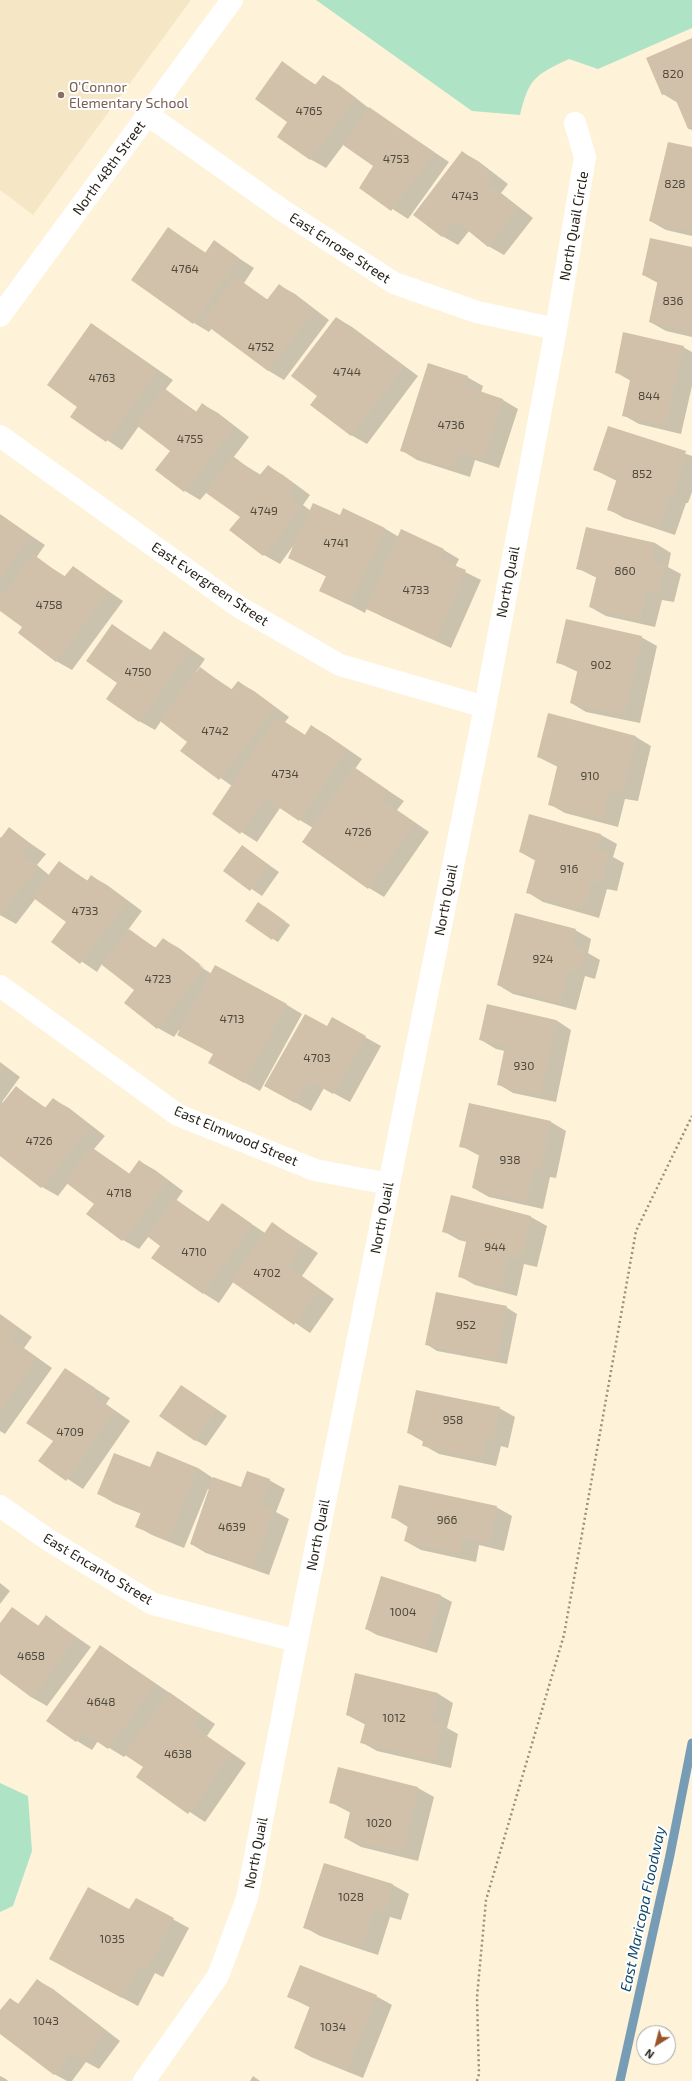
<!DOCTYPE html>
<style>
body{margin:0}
#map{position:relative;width:692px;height:2081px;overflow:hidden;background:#fef3d9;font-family:"Exo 2",sans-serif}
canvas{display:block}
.north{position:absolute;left:636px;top:2025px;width:40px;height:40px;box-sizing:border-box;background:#fff;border:1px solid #a7a5a1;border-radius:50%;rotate:216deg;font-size:11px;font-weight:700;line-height:16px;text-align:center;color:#231f15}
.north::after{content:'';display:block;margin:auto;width:14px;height:18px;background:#9a542b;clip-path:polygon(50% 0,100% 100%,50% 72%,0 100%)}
</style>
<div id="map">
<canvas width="692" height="2081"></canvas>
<div class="north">N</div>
</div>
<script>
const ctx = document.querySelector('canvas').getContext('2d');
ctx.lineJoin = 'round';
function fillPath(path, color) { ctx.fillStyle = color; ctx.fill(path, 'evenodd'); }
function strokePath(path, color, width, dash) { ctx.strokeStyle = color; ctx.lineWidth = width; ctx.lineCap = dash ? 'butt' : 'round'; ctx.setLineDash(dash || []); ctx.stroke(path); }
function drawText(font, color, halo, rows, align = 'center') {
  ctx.font = font + ' "Exo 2",sans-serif'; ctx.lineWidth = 4; ctx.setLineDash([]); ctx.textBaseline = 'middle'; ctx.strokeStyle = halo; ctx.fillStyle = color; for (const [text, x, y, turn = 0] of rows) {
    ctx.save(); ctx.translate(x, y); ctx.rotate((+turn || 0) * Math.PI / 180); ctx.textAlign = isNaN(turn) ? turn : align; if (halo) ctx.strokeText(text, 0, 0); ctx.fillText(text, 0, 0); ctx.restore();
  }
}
fillPath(new Path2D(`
 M0 0H191L33 215 0 190Z`), '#f5e7c6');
fillPath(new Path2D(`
 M316 0H692V28L598 69 569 59C535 75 529 78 520 115L472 111Z
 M0 1783 28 1796 32 1851 13 1906 0 1912Z`), '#aee3c5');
fillPath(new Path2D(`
 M692 39V130L689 129 678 103 663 94Z
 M282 63 316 85 323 76 339 85 370 109 449 162 408 219 360 188 374 166 344 144 326 168 310 159 289 122Z
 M692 148V236L666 230 650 221Z
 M462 152 478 161 508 184 501 193 533 218 504 255 488 246 469 231 458 245 442 236Z
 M168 228 206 253 214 242 254 268 244 283 268 300 279 285 295 294 329 320 284 380 269 371 212 328 209 332 194 323Z
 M692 248V337L666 331 650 322 658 283 643 275Z
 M337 318 352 327 418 376 367 444 351 435 318 395Z
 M92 324 173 380 165 390 197 412 202 404 218 413 249 437 233 458 261 475 268 466 283 475 310 495 303 505 311 511 384 528 399 537 444 550 459 559 455 567 481 580 451 648 383 617 367 608 365 613 321 590 327 577 289 557 293 546 280 564 264 555 231 530 241 517 207 492 200 500 185 491 157 470 171 451 139 426 122 450 71 416 78 406Z
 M683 347 692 352V386L681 434 639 424 623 415 631 381 617 373Z
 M467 377 483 386 481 393 503 400 518 409 499 468 475 460 470 477 417 460 401 450Z
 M609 427 692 456V492L688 503H686L675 535 624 518 608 509 617 481 595 470Z
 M0 515 45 545 36 558 66 577 73 567 123 601 72 670 56 661 24 627 0 610Z
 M586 528 655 543 671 553 668 567 681 574 674 602 662 600 655 627 606 616 590 607 597 578 577 568Z
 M112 625 152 651 164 633 180 642 205 659 196 672 197 673 201 669 233 690 238 682 254 691 289 717 285 722 305 735 311 726 327 735 362 759 355 769 404 801 397 810 429 832 384 897 369 888 313 828 280 808 257 842 213 814 232 786 182 751 189 741 161 721 155 730 139 721 119 683Z
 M641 637 657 646 640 723 586 712 571 703 578 672 557 662Z
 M636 737 651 746 638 801 625 799 618 827 565 813 549 804 558 767 538 757Z
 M530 815 601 835 617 844 613 857 624 863 617 891 607 889 599 918 543 902 527 892 536 861 520 852Z
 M9 829 46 854 37 865 49 875 59 862 88 881 91 876 107 885 142 911 128 930 156 948 163 939 179 948 206 969 200 965 199 966 212 974 287 1005 302 1014 260 1091 225 1072 214 1054 179 1030 174 1037 158 1028 125 1003 135 990 102 964 97 972 53 942 67 922 36 898 16 924 0 915V837L2 838Z
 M242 846 279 872 262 896 224 870Z
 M264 906 290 925 278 942 273 939Z
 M575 930 591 939 588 953 600 960 595 979 585 976 576 1010 513 994 498 985Z
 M333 1019 381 1046 350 1102 324 1088 311 1111 265 1086 327 1027Z
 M556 1020 571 1030 556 1102 513 1093 498 1084 505 1051 496 1049 481 1040Z
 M0 1062 20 1077 2 1102 3 1103 16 1087 46 1108 53 1099 69 1108 105 1136 94 1149 130 1174 139 1161 155 1170 183 1191 176 1201 209 1222 222 1204 265 1233 272 1223 318 1253 302 1276 334 1299 310 1333 234 1281 219 1303 203 1293 161 1246 149 1236 139 1249 123 1240 88 1213 96 1203 68 1183 58 1196 42 1187 0 1155Z
 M551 1122 566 1131 556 1178 550 1177 543 1209 489 1197 473 1188 480 1156 461 1146Z
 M452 1197 531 1217 547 1226 537 1267 524 1264 517 1296 475 1285 459 1276 467 1242 459 1240 443 1231Z
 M506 1307 517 1314 507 1364 437 1351 426 1344Z
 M0 1314 32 1337 24 1348 52 1368 5 1434 0 1431Z
 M65 1369 110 1398 106 1404 130 1421 83 1489 40 1461 54 1441Z
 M182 1386 227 1416 206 1446 195 1440Z
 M499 1408 515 1417 508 1448 501 1446 496 1466 439 1454 423 1445 424 1442 408 1433Z
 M198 1468 213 1478 241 1489 269 1480 285 1489 276 1512 289 1519 269 1575 206 1553 191 1544 210 1490 208 1489 184 1548 152 1535 136 1526 142 1514 114 1503 99 1494 151 1469Z
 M496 1507 512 1516 504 1551 479 1545 476 1562 421 1550 405 1541 408 1527 392 1517Z
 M0 1583 10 1591 0 1604Z
 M441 1596 452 1602 437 1653 377 1635 366 1629Z
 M12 1608 39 1626 46 1616 91 1647 47 1706 31 1697 0 1673V1625Z
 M101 1646 215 1724 207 1736 246 1763 205 1822 137 1777 144 1767 127 1754 124 1757 98 1741 92 1750 77 1741Z
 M437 1693 453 1703 447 1728 458 1734 451 1768 377 1751 361 1742 366 1725 347 1715Z
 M418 1788 434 1797 418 1861 361 1847 345 1838 351 1813 330 1802Z
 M324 1864 393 1885 409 1894 401 1920 390 1917 378 1955 320 1936 304 1927Z
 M136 1899 189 1928 163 1977 155 1973 138 2006 66 1968 130 1911Z
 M37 1980 53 1989 120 2041 99 2069 86 2062 72 2081H67L54 2074 0 2032V2012L10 1999 19 2004Z
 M376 1996 392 2005 363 2078 311 2057 295 2048 311 2008 289 1997Z
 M0 2076 6 2079 8 2081H0Z`), '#0003');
strokePath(new Path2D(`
 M620 2081 670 1855 692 1743`), '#779db6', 9);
fillPath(new Path2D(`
 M692 38V128L688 129 672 91 662 95 646 58Z
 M282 61 315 85 323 75 356 98 310 160 277 137 287 122 255 99Z
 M369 107 434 152 391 211 359 188 373 166 343 145Z
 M668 142 692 147V231L649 221Z
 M462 151 493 175 486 184 518 208 488 247 455 220 442 237 413 215Z
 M168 227 205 253 214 240 239 258 193 324 131 280Z
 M650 238 692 247V332L649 322 658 279 642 275Z
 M236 277 266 301 279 284 314 311 268 371 202 322Z
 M336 317 403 367 351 436 310 405 317 396 291 376Z
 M91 323 158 370 106 442 70 417 77 407 47 385Z
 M623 332 684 346 665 425 622 416 631 376 615 373Z
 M428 363 468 376 465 386 503 399 483 460 459 452 454 468 400 451Z
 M164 388 196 412 202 403 234 427 184 492 155 470 170 451 136 425Z
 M608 426 686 451 673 495 670 494 659 527 607 510 617 478 593 470Z
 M233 456 259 476 268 465 295 485 288 495 301 506 263 556 229 530 240 517 206 493Z
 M313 503 340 515 343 508 385 528 349 605 319 591 326 576 288 558Z
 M0 514 30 535 0 578Z
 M586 527 655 543 651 561 665 564 658 594 646 591 640 619 589 607 597 574 576 569Z
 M401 529 444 549 439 559 466 570 435 640 366 609Z
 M33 554 64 577 73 566 108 591 56 662 18 633 22 627 0 611V599Z
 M566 619 642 636 624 715 570 703 578 668 556 663Z
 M112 624 150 651 164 631 190 649 139 722 106 699 117 683 86 661Z
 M200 667 231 690 238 681 274 707 219 780 180 751 187 742 160 721Z
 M548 713 636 736 622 793 609 790 602 819 548 805 558 763 537 757Z
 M277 717 305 735 311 725 347 749 299 821 265 798 240 834 212 814Z
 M354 767 389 791 382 801 414 822 368 889 302 842Z
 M529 814 601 834 597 850 609 853 601 883 591 881 584 909 526 893 536 857 519 852Z
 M9 827 31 844 22 855 37 867 0 916V839Z
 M242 845 269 865 250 891 223 871Z
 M59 861 87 881 91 875 127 901 80 964 51 942 66 922 32 897Z
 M258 902 285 921 272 940 245 921Z
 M515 913 576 929 572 947 585 950 579 971 569 968 560 1002 497 985Z
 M129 929 155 948 163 938 203 968 157 1029 124 1003 134 990 102 965Z
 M215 965 287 1004 244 1083 208 1063 213 1054 177 1035Z
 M487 1004 556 1020 540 1094 497 1085 505 1046 479 1040Z
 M305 1014 327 1026 332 1017 366 1036 333 1094 308 1080 295 1103 264 1086Z
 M0 1063 5 1067 0 1074Z
 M16 1086 44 1109 53 1098 90 1127 41 1188 0 1156V1106Z
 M469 1103 551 1121 540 1170 534 1169 527 1201 472 1188 480 1151 459 1147Z
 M91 1147 129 1174 139 1160 168 1182 122 1241 86 1214 94 1204 65 1182Z
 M451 1195 531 1216 521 1258 508 1255 501 1288 458 1277 467 1238 442 1232Z
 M174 1198 208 1222 222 1203 252 1224 203 1294 151 1258 160 1246 147 1236Z
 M272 1222 302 1244 287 1266 319 1289 294 1325 231 1281Z
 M436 1292 507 1306 496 1359 425 1345Z
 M0 1315 17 1327 9 1339 37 1358 0 1410Z
 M65 1368 95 1388 91 1394 115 1411 66 1481 38 1461 53 1441 26 1423Z
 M181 1385 216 1409 195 1441 159 1416Z
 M416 1390 500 1407 493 1439 485 1438 481 1458 422 1446 424 1437 407 1433Z
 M157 1451 198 1468 168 1540 135 1527 141 1512 97 1494 114 1453 150 1467Z
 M247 1471 270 1479 260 1505 274 1509 253 1567 190 1544 213 1477 241 1487Z
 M399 1485 497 1506 488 1543 463 1537 460 1553 404 1541 409 1522 391 1518Z
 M381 1576 441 1595 425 1647 365 1629Z
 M12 1607 38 1626 46 1615 76 1638 31 1697 0 1674V1623Z
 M100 1645 155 1684 108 1749 83 1732 76 1742 46 1721Z
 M355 1673 438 1693 431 1722 443 1724 435 1760 360 1743 366 1720 346 1715Z
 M169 1692 200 1714 192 1726 231 1753 188 1814 136 1777 143 1767 125 1755Z
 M338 1767 418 1787 403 1852 344 1838 351 1808 329 1803Z
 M324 1863 393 1884 385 1912 374 1909 362 1946 303 1928Z
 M88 1887 129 1909 136 1898 174 1918 147 1969 139 1965 122 1998 49 1959Z
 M300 1965 377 1995 347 2069 294 2048 310 2006 287 1997Z
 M37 1979 105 2031 83 2061 71 2052 54 2075 0 2034V2010L10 1998 18 2004Z
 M253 2076 260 2081H250Z`), '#d1c1aa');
strokePath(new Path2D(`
 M477 2081 479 2074 477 1997 486 1900 564 1635 636 1231 692 1116`), '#98907d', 2.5, [2, 3]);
strokePath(new Path2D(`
 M148 115 285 212 394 283 477 312 556 329
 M0 316 232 0
 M0 436 239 607 340 665 485 707
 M0 986 178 1115 315 1170 389 1184
 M0 1506 47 1539 153 1604 297 1641
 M144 2081 218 1976 247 1898 297 1641 485 707 556 329 585 157 575 123`), '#fff', 22);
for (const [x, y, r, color] of [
 [61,95,4,"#8d6e63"]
]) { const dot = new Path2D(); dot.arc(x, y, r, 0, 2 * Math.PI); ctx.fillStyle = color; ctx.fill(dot); strokePath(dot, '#fff', 1.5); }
drawText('12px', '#4e483a', null, [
 ["820",673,74],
 ["4765",309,111],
 ["4753",396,159],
 ["828",675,184],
 ["4743",465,196],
 ["4764",185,269],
 ["836",673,301],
 ["4752",261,347],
 ["4744",347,372],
 ["4763",102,378],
 ["844",649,396],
 ["4736",451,425],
 ["4755",190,439],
 ["852",642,474],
 ["4749",264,511],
 ["4741",336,543],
 ["860",625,571],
 ["4733",416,590],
 ["4758",49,605],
 ["902",601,665],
 ["4750",138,672],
 ["4742",215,731],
 ["4734",285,774],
 ["910",590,776],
 ["4726",358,832],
 ["916",569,869],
 ["4733",85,911],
 ["924",543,959],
 ["4723",158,979],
 ["4713",232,1019],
 ["4703",317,1058],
 ["930",524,1066],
 ["4726",39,1141],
 ["938",510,1160],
 ["4718",119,1193],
 ["944",495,1247],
 ["4710",194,1252],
 ["4702",267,1273],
 ["952",466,1325],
 ["958",453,1420],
 ["4709",70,1432],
 ["966",447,1520],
 ["4639",232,1527],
 ["1004",403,1612],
 ["4658",31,1656],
 ["4648",101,1702],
 ["1012",394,1718],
 ["4638",178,1754],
 ["1020",379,1823],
 ["1028",351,1897],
 ["1035",112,1939],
 ["1043",46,2021],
 ["1034",333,2027]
]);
drawText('14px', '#785e54', '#fff', [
 ["O'Connor",69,87],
 ["Elementary School",69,103]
], 'left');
drawText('14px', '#231f15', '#fff', [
 ["North 48th Street",109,168,-54],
 ["North Quail Circle",574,226,-80],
 ["East Enrose Street",340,248,33],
 ["North Quail",508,582,-79],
 ["East Evergreen Street",210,584,34],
 ["North Quail",446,900,-79],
 ["East Elmwood Street",236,1136,23],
 ["North Quail",382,1218,-79],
 ["North Quail",318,1535,-79],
 ["East Encanto Street",98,1569,31],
 ["North Quail",256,1853,-79]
]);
drawText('italic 15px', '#0f4869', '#fff', [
 ["East Maricopa Floodway",643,1909,-78]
]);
</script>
